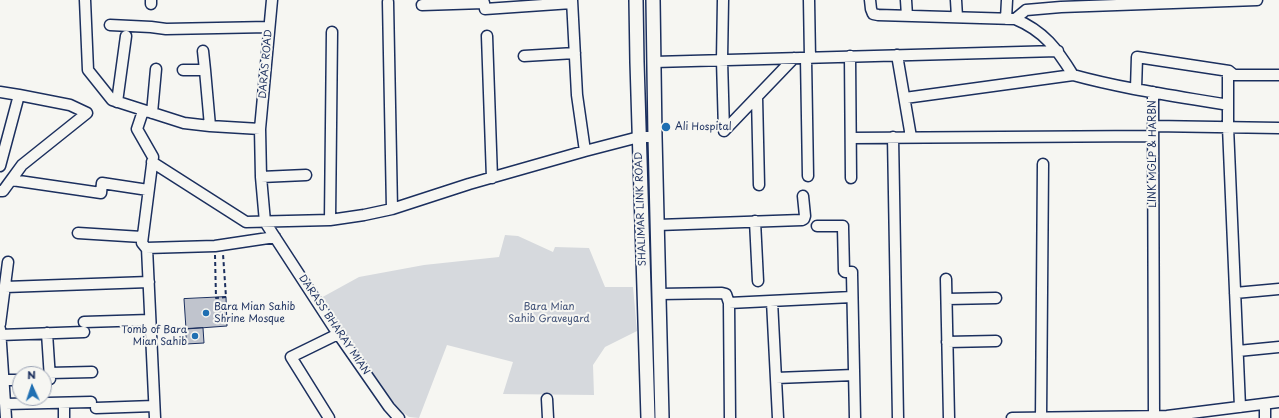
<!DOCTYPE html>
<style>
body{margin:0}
#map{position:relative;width:1279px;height:418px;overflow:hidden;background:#f6f6f2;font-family:"Playpen Sans",sans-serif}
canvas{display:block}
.north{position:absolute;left:12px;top:366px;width:40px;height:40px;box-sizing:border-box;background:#f6f6f2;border:1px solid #9ea6b7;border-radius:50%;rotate:357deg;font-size:11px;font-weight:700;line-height:16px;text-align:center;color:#1b2f5e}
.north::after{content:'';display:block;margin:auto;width:14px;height:18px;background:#1f6fb2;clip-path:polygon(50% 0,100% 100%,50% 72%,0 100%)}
</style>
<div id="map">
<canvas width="1279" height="418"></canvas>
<div class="north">N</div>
</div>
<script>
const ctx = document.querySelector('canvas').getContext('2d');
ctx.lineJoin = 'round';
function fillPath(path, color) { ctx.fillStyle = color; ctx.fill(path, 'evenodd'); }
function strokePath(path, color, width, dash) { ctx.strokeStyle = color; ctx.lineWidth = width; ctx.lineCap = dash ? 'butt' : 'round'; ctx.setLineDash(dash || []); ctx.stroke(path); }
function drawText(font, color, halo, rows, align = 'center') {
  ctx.font = font + ' "Playpen Sans",sans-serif'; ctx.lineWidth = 4; ctx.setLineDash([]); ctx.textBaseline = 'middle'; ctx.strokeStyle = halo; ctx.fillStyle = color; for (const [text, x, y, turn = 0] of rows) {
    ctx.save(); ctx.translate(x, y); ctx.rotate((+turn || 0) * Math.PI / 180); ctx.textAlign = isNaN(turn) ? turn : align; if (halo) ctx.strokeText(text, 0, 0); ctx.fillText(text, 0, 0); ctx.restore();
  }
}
fillPath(new Path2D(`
 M505 235 518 236 553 252 555 247 589 248 605 287H633L637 331 605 347 593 365 594 395 503 394 513 362 447 345 419 418 409 417 392 404 319 299 359 277 424 265 499 257Z`), '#d6d9dd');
const building = new Path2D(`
 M226 297 227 326 186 329 184 299Z
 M203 328 204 343 186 344V329Z`);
fillPath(building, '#c0c4cd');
strokePath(building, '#1b2f5e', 1);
const minor = new Path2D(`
 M85 0 88 70 112 100 184 123 210 126 260 129 261 177 265 222 334 328 389 407 399 418
 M572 0 577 95 585 151
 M723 0 722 60 724 131 794 58
 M809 0 810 58
 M870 0 871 9 873 14 878 15 1015 19C1044 31 1057 49 1073 75 1124 89 1176 96 1228 105
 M906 0 907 16
 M956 0 957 17
 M388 2 392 209
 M151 4V0
 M422 5 484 3 485 9 572 3
 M1006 19 1007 0
 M1015 19 1026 10 1061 7 1257 0
 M110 25 151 27 166 29 269 27
 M487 36 492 178
 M203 51 205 70
 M897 55 911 137
 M524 56 575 53
 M850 56 851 178
 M806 58 808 176
 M654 62 1058 51
 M183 70H205L210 126
 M1136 89 1137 57 1229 71 1234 75
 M0 92 19 95 0 166
 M1153 92 1154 417
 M757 97 759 185
 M905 98 1073 75
 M117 102 126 36
 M143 111 137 129 153 157 142 243 146 248 215 246 275 237
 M152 113 156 69
 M1153 126 1279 128
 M260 129 272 0
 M893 137 898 418
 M851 138 1153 136
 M152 162 246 222 330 220 364 215 392 209 469 184 585 151 639 137H655
 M261 177 306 175
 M12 180 101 193 102 183 148 190
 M0 191H3L22 165 87 113 70 105 19 95
 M330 220 332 32
 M755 221 758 281
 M658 225 802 220 804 219 805 216 803 196
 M817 226H843V228L844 271 845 272H852V274L855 418
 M78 233 142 237
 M147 248 155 418
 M946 279 949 418
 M5 287 149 282
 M1235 293 1279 289
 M659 294 722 293 726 294 729 303
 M947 299 996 298
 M772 301 778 418
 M84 322 150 320
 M0 324 8 262
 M0 329 6 418
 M0 335 84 332
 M947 342 996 341
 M1238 351 1279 347
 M49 373 92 372
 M776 378 854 375
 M44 379H50L47 333
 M3 380H20
 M547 399 548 418
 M64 403V418
 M5 404 91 402
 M1265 404V418
 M1240 407 1228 127V75H1279
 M96 408 154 406
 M329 418 291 357 338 334
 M730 418 729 303 852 297
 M1012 418 1167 416 1279 402
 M1041 418 1043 164`);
const major = new Path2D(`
 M636 0 637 62 648 418
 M653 0 655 137 662 418`);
strokePath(minor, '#1b2f5e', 13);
strokePath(major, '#1b2f5e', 16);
strokePath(new Path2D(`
 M215 255 216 298 226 297 223 254`), '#1b2f5e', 2, [4, 3]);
strokePath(minor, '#f6f6f2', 10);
strokePath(major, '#f6f6f2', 13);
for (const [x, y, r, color] of [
 [666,127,5,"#1f6fb2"],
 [206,313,4,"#1f6fb2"],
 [195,336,4,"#1f6fb2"]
]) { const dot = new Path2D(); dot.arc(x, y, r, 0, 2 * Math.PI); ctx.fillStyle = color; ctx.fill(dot); strokePath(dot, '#f6f6f2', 1.5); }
drawText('10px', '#1b2f5e', '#f6f6f2', [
 ["DARAS ROAD",266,64,-85],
 ["LINK MGLP & HARBN",1153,154,-90],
 ["SHALIMAR LINK ROAD",641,209,-92],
 ["DARASS BHARAY MIAN",334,325,56]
]);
drawText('10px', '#1b2f5e', '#f6f6f2', [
 ["Ali Hospital",675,127],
 ["Bara Mian Sahib",214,307],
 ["Shrine Mosque",214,319],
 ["Tomb of Bara",187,330,"right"],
 ["Mian Sahib",187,342,"right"]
], 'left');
drawText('10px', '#405177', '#f6f6f2', [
 ["Bara Mian",549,307],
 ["Sahib Graveyard",549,319]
]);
</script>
